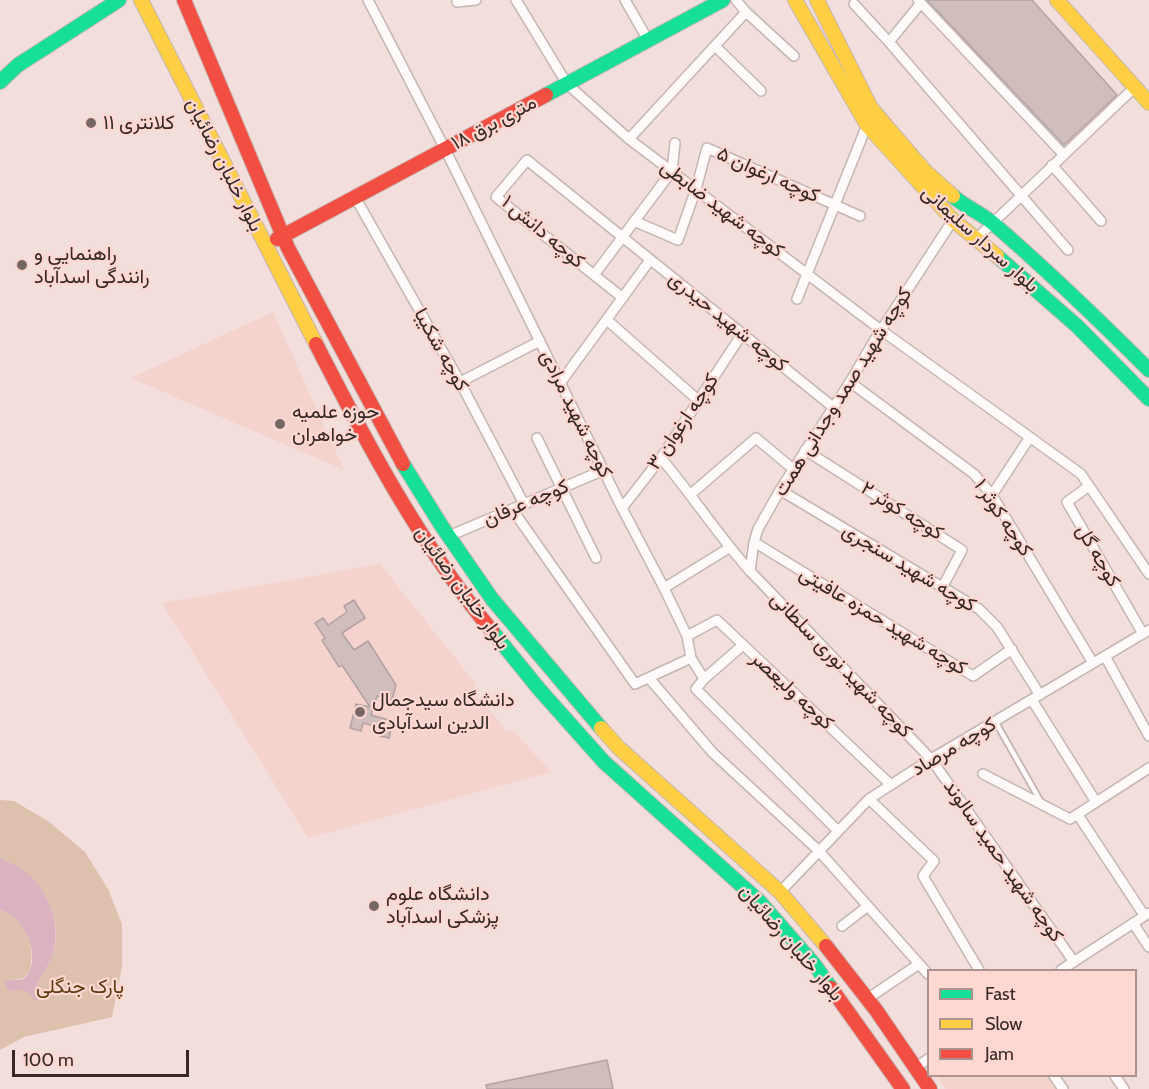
<!DOCTYPE html>
<meta charset="utf-8">
<style>
body{margin:0}
#map{position:relative;width:1149px;height:1089px;overflow:hidden;background:#f2deda;font-family:Cabin,sans-serif}
canvas{display:block}
.legend{position:absolute;left:927px;top:969px;width:210px;height:108px;box-sizing:border-box;background:#fdd7d0;border:2px solid #ad918c;margin:0;padding:8px 10px;list-style:none;font-size:18px;color:#352725}
.legend li{display:flex;align-items:center;gap:12px;height:30px}
.legend b{width:30px;border:2px solid #ad918c}
.scale{position:absolute;left:12px;top:1050px;width:177px;height:27px;box-sizing:border-box;border:3px solid #352725;border-top:0;padding-left:8px;font-size:18px;line-height:21px;white-space:nowrap;color:#352725;-webkit-text-stroke:4px #fdd7d0;paint-order:stroke}
</style>
<div id="map">
<canvas width="1149" height="1089"></canvas>
<ul class="legend">
<li><b style="height:8px;background:#16e098"></b>Fast</li>
<li><b style="height:8px;background:#ffcf43"></b>Slow</li>
<li><b style="height:8px;background:#f24e42"></b>Jam</li>
</ul>
<div class="scale">100 m</div>
</div>
<script>
const ctx = document.querySelector('canvas').getContext('2d');
ctx.lineJoin = 'round';
function fillPath(path, color) { ctx.fillStyle = color; ctx.fill(path, 'evenodd'); }
function strokePath(path, color, width, dash) { ctx.strokeStyle = color; ctx.lineWidth = width; ctx.lineCap = dash ? 'butt' : 'round'; ctx.setLineDash(dash || []); ctx.stroke(path); }
function drawText(font, color, halo, rows, align = 'center') {
  ctx.font = font + ' Cabin,Vazirmatn,sans-serif'; ctx.lineWidth = 4.5; ctx.setLineDash([]); ctx.textBaseline = 'middle'; ctx.strokeStyle = halo; ctx.fillStyle = color; for (const [text, x, y, turn = 0] of rows) {
    ctx.save(); ctx.translate(x, y); ctx.rotate((+turn || 0) * Math.PI / 180); ctx.textAlign = isNaN(turn) ? turn : align; if (halo) ctx.strokeText(text, 0, 0); ctx.fillText(text, 0, 0); ctx.restore();
  }
}
fillPath(new Path2D(`
 M273 312 344 470 131 378Z
 M380 564 476 684 475 694 507 731 513 730 551 772 308 838 162 603Z
 M937 1076H1048L1057 1089H946Z`), '#f5d3cd');
fillPath(new Path2D(`
 M0 800 14 801 48 821 85 852 108 889 122 924V967L112 1017 24 1037 0 1050V910C23 918 34 939 31 962 31 967 31 972 27 975 21 982 13 978 6 981L5 985 9 991C22 990 26 986 34 999L38 998C38 994 37 988 38 984 40 975 50 965 53 955 65 912 39 873 0 858Z`), '#ddc1ac');
fillPath(new Path2D(`
 M0 858C40 872 64 912 53 955 50 965 40 975 38 984 37 988 38 994 38 998L37 1000H34C27 987 21 990 8 991L5 985V981C13 978 21 983 27 976 30 972 31 967 32 962 34 940 22 917 0 910Z`), '#dbb3c0');
const building = new Path2D(`
 M927 0H1032L1117 95 1064 145Z
 M354 600 365 618 342 633 354 650 368 641 396 685 392 700 377 696 371 715 393 721 389 738 380 736 382 728 363 723 361 731 350 728 356 704 370 707 342 665 339 667 322 640 325 638 315 623 323 618 328 625 347 612 344 606Z
 M607 1060 613 1089H487L486 1085Z`);
fillPath(building, '#d0bebd');
strokePath(building, '#b2a2a1', 1.5);
const lane = new Path2D(`
 M995 721 1041 802`);
const street = new Path2D(`
 M368 0 445 149 622 508 664 588 687 636 691 658 704 679
 M457 0V2L476 0
 M516 0 567 84 629 139 881 330 1081 474 1149 574
 M625 0 648 40
 M736 0 746 12 794 56
 M918 0 1064 155
 M854 4 889 42 1068 250
 M889 42 921 3
 M715 46 761 91
 M629 139 746 12
 M1052 165 1101 221
 M355 197 460 382 524 504
 M634 221 678 240 696 189 707 148 860 216
 M977 238 1135 87
 M594 275 672 171 675 143
 M623 298 496 197 527 160 833 407
 M797 299 867 125
 M607 320 698 400
 M460 382 540 341
 M561 382 650 260
 M850 382 974 474 992 495 1093 663
 M537 438 596 558
 M805 450 962 550 942 588
 M661 458C692 495 718 535 750 571L931 759 1074 962
 M1089 486 1067 502 1143 634
 M780 490 979 609 997 627 1040 695
 M691 494 756 438 793 469
 M992 495 1030 437
 M622 508 661 458 742 334
 M512 509 635 684 691 658
 M449 536 604 470
 M754 542 973 676 1012 649
 M750 571 754 542 758 529 780 490 850 382 874 341 953 220
 M664 588 729 548
 M687 636 717 620 891 785
 M743 645 704 679 696 689 838 831
 M1105 656 1149 736
 M649 678 712 752 819 851 928 974
 M1032 700 1096 802
 M983 774 1070 819 1149 768
 M869 799 934 861 923 876 979 970
 M1078 815 1144 915
 M780 892 869 799 931 759 1149 630
 M1133 923 1149 947
 M842 926 868 906
 M1061 970 1149 913
 M867 999 919 964
 M915 1068 928 1059
 M1054 1076 1063 1089
 M1115 1076 1124 1089`);
const fast = new Path2D(`
 M0 82 18 65 119 0
 M546 95 723 0
 M953 196C966 208 982 213 995 225 1048 271 1099 320 1149 370
 M997 256 1077 326 1149 399
 M403 464 441 525 492 599 601 728
 M492 631 539 689 604 762 760 902 814 964 831 988`);
const slow = new Path2D(`
 M141 0 316 344
 M795 0 867 125 953 220 997 256
 M817 0 871 108 925 171 953 196
 M1057 0 1149 103
 M601 728 619 748 780 892 826 946`);
const jam = new Path2D(`
 M184 0 288 248 403 464
 M277 239 546 95
 M316 344C367 444 420 544 492 631
 M826 946 876 1010 930 1089
 M831 988 903 1089`);
strokePath(lane, '#c5b5b2', 8);
strokePath(street, '#c5b5b2', 12);
strokePath(fast, '#c5b5b2', 16);
strokePath(slow, '#c5b5b2', 16);
strokePath(jam, '#c5b5b2', 16);
strokePath(lane, '#fdfaf9', 4.5);
strokePath(street, '#fdfaf9', 9);
strokePath(fast, '#16e098', 14);
strokePath(slow, '#ffcf43', 14);
strokePath(jam, '#f24e42', 14);
for (const [x, y, r, color] of [
 [91,123,6,"#776764"],
 [22,265,6,"#776764"],
 [280,424,6,"#776764"],
 [360,712,6,"#776764"],
 [374,906,6,"#776764"]
]) { const dot = new Path2D(); dot.arc(x, y, r, 0, 2 * Math.PI); ctx.fillStyle = color; ctx.fill(dot); strokePath(dot, '#fdd7d0', 2); }
drawText('20px', '#352725', '#fdd7d0', [
 ["کلانتری ۱۱",103,123],
 ["راهنمایی و",34,254],
 ["رانندگی اسدآباد",34,277],
 ["حوزه علمیه",292,412],
 ["خواهران",292,435],
 ["دانشگاه سیدجمال",372,700],
 ["الدین اسدآبادی",372,723],
 ["دانشگاه علوم",386,894],
 ["پزشکی اسدآباد",386,917]
], 'left');
drawText('20px', '#352725', '#fdd7d0', [
 ["۱۸ متری برق",494,123,-28],
 ["بلوار خلبان رضائیان",224,165,63],
 ["کوچه ارغوان ۵",768,175,24],
 ["کوچه شهید ضابطی",722,209,37],
 ["کوچه دانش ۱",543,232,40],
 ["بلوار سردار سلیمانی",980,239,42],
 ["کوچه شهید حیدری",728,322,39],
 ["کوچه شکیبا",441,350,61],
 ["کوچه شهید صمد وجدانی همت",843,392,-58],
 ["کوچه شهید مرادی",576,414,64],
 ["کوچه ارغوان ۳",683,422,-56],
 ["کوچه عرفان",526,503,-23],
 ["کوچه کوثر ۲",902,511,32],
 ["کوچه کوثر ۱",1003,518,56],
 ["کوچه گل",1098,556,60],
 ["کوچه شهید سنجری",909,568,31],
 ["بلوار خلبان رضائیان",462,588,54],
 ["کوچه شهید حمزه عافیتی",883,621,31],
 ["کوچه شهید نوری سلطانی",841,665,46],
 ["کوچه ولیعصر",792,691,43],
 ["کوچه مرصاد",954,747,-31],
 ["کوچه شهید حمید سالوند",1003,861,55],
 ["بلوار خلبان رضائیان",791,943,49]
]);
drawText('20px', '#5c3a0e', '#fdd7d0', [
 ["پارک جنگلی",80,987]
]);
</script>
